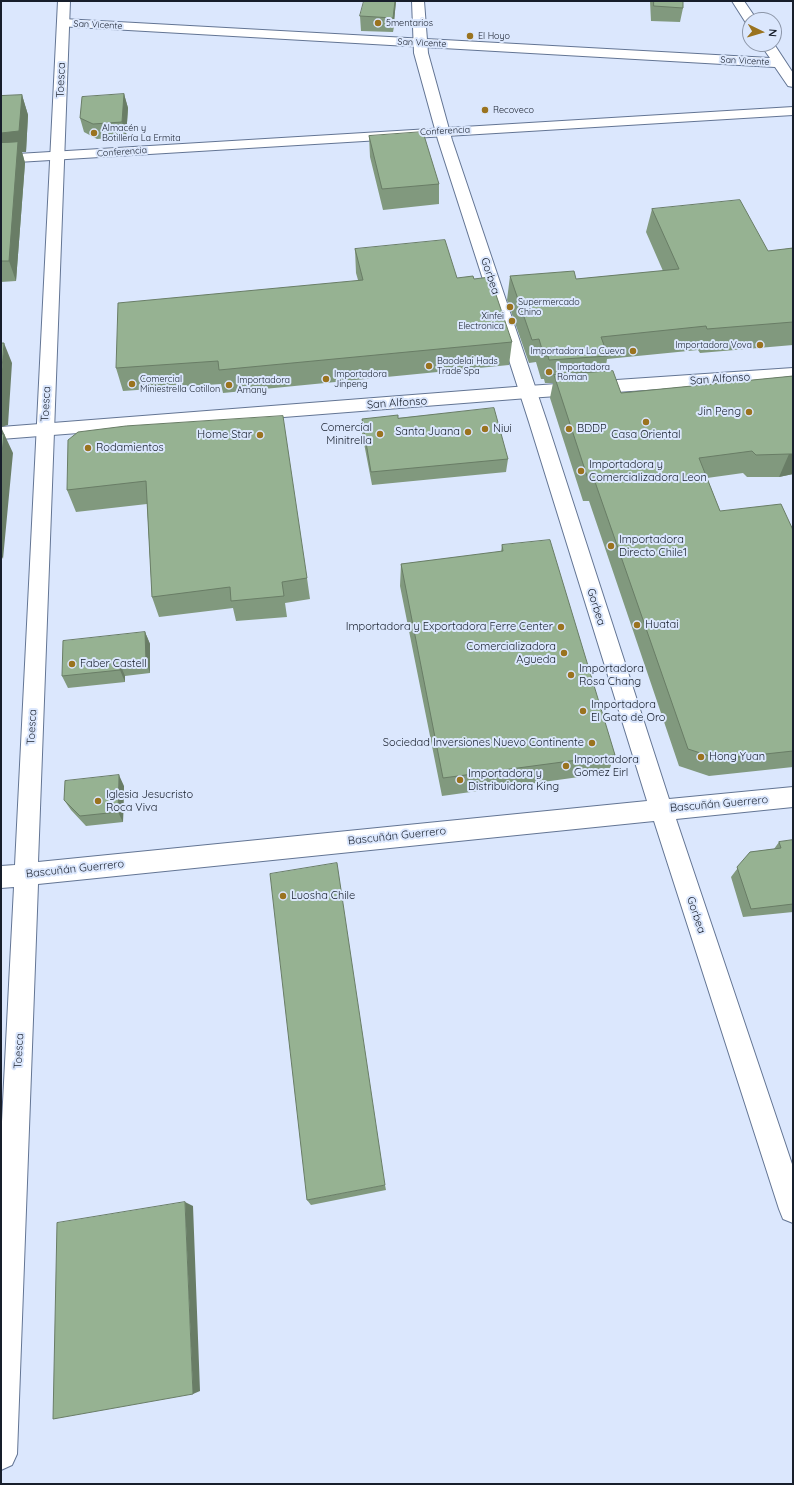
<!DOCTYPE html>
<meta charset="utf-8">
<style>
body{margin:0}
#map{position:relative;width:794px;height:1485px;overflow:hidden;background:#dbe7fd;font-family:Quicksand,sans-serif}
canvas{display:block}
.frame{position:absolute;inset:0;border:2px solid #171e2b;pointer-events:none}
.north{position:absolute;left:742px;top:12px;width:40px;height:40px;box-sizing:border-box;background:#dbe7fd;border:1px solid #8d97a9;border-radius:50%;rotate:95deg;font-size:11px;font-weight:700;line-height:16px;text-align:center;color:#171e2b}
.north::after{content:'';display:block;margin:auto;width:14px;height:18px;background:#9a731f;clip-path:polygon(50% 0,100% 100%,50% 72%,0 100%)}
</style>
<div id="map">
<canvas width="794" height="1485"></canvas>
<div class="frame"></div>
<div class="north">N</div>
</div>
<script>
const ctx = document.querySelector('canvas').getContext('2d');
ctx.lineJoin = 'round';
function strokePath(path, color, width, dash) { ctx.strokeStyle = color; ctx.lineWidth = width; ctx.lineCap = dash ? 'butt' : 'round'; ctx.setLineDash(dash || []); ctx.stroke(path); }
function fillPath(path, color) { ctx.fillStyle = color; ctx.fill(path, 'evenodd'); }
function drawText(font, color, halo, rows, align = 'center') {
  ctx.font = font + ' Quicksand,sans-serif'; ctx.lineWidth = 4; ctx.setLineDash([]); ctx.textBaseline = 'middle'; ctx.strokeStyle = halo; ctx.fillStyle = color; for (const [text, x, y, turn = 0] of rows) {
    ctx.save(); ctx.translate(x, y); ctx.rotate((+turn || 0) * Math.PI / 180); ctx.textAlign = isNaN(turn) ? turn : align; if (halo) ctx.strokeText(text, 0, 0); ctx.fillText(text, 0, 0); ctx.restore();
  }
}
const street = new Path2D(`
 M732 1H744L757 20H750V24L746 23Z
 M63 19 770 58 760 44H774L793 73V87L788 86 775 67 58 26 57 23Z
 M793 107V115L1 163V155Z
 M793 368V380L528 398 1 439V427L528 386Z`);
const secondary = new Path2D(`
 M58 1H70L38 862 647 801 529 422 438 140 414 53 412 1H424L428 53 452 140 547 422 669 799 793 787V807L676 819 793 1167V1223L783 1219 779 1209 654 821 38 884 17 1454 12 1465 1 1470V1141L14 887 1 888V866L15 865Z`);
strokePath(street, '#637594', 2);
strokePath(secondary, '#637594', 2);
fillPath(street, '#fff');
fillPath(secondary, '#fff');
fillPath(new Path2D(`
 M396 1 393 32 361 31 360 16Z
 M650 1H683V8L680 22 651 21Z
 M124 94 128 108 126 137 97 139 84 132 80 118Z
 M22 95 28 115 26 152H22L25 163 16 281 1 282V96Z
 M369 136 439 184V204L383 210 370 157Z
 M652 209 768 251 793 248V345L700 353 698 350 607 359 605 372 621 393 793 376V474L779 477H747L743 473 707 478 720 511 793 530V767L709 776 679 766 589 501H583L550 398 553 383H545L544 379H541L536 362 529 363 507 300 510 276 576 279 663 271 646 232Z
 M355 249 457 278 474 279 512 342 509 365 223 393 221 384 123 391 116 368 358 280 356 273Z
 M398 418 508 459 506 472 372 485 362 433V419Z
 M78 432 307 578 310 599 285 603 287 617 236 621 233 608 159 617 152 597 147 504 76 512 67 490Z
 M502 545 615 755 608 773 442 796 400 586 401 564 501 552Z
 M145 632 150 644V673L125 676V682L68 688 62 676Z
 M124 786 123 822 86 826 71 810 64 800Z
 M793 840V912L743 917 731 877 750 852 774 849 779 842Z
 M385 1185 386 1190 311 1205 307 1200Z`), '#81997e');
fillPath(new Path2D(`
 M395 1H396L393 32V18Z
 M124 94 128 108 126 137 122 122Z
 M22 95 28 115 26 152H22L25 163 16 281 9 261 1 155V133Z
 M4 343 12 363 8 425 1 427V382Z
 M1 427 13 453 3 559 1 555Z
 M789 454H793V474L779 477Z
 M145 632 150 644V673L146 661Z
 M120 664 125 676V682L120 670Z
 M119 775 124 786 123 822 118 812Z
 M185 1202 193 1206 200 1391 193 1394Z`), '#697d66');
const building = new Path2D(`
 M364 1H395L393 18 360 16Z
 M654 1H683V8L654 6Z
 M124 94 122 122 93 124 80 118 82 97Z
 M22 95 19 131 1 133V96Z
 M423 132 439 184 382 189 369 136Z
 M18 142 9 261H1V143Z
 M740 200 768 251 793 248V322L707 329 706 326 601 337 608 356 549 360 548 356H544L539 339 532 340 510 276 574 271 576 279 679 269 652 209Z
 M445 240 457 278 473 276 474 279 490 277 512 342 219 370 218 361 116 368 118 303 363 280 355 249Z
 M1 343H4L1 382Z
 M613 371 621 393 793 376V454H789L756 455 752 451 699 458 720 511 781 504 793 530V751L719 759 688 749 594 479H588L554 375Z
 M494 408 508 459 371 472 362 419 398 415V418Z
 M283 416 307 578 282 582 284 596 231 601 230 587 152 597 146 481 67 490 68 440 78 432 126 426Z
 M1 434H4L1 463Z
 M550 540 615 755 443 778 401 564 503 551 502 545Z
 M145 632 146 661 120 664V670L62 676 63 641Z
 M119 775 118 812 80 816 64 800 65 781Z
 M793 840V904L751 909 737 867 750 852 781 848 779 842Z
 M337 863 385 1185 307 1200 270 874Z
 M185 1202 193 1394 53 1419 57 1223Z`);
fillPath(building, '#96b292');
strokePath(building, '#697d66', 1);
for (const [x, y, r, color] of [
 [378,23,4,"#9a731f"],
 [470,36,4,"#9a731f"],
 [485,110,4,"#9a731f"],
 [94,133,4,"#9a731f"],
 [510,307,4,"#9a731f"],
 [512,321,4,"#9a731f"],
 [760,345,4,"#9a731f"],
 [633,351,4,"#9a731f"],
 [429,366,4,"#9a731f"],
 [549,372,4,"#9a731f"],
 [326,379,4,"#9a731f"],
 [132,384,4,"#9a731f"],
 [229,385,4,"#9a731f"],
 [749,412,4,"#9a731f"],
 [646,422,4,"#9a731f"],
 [485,429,4,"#9a731f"],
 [569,429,4,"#9a731f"],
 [468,432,4,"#9a731f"],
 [380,434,4,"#9a731f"],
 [260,435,4,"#9a731f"],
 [88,448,4,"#9a731f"],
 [581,471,4,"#9a731f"],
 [611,546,4,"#9a731f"],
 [637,625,4,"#9a731f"],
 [561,627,4,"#9a731f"],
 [564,653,4,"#9a731f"],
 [72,664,4,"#9a731f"],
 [571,675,4,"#9a731f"],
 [583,711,4,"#9a731f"],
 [592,743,4,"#9a731f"],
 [701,757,4,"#9a731f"],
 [566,766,4,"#9a731f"],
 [460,780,4,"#9a731f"],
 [98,801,4,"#9a731f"],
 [283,896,4,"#9a731f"]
]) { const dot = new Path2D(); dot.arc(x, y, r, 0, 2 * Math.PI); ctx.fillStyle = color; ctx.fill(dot); strokePath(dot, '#dbe7fd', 1.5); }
drawText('9px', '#171e2b', '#dbe7fd', [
 ["5mentarios",386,23],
 ["El Hoyo",478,36],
 ["Recoveco",493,110],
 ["Almacén y",102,128],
 ["Botillería La Ermita",102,138],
 ["Supermercado",518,302],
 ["Chino",518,312],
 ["Xinfei",504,316,"right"],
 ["Electronica",504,326,"right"],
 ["Importadora Vova",752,345,"right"],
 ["Importadora La Cueva",625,351,"right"],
 ["Baodelai Hads",437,361],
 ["Trade Spa",437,371],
 ["Importadora",557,367],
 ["Roman",557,377],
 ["Importadora",334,374],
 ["Jinpeng",334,384],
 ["Comercial",140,379],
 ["Miniestrella Cotillon",140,389],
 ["Importadora",237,380],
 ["Amany",237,390]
], 'left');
drawText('9px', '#171e2b', '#dbe7fd', [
 ["San Vicente",98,25,3],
 ["San Vicente",422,43,3],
 ["San Vicente",745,61,3],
 ["Conferencia",445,131,-3],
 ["Conferencia",122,152,-4]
]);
drawText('11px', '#171e2b', '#dbe7fd', [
 ["Toesca",61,80,-88],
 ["Gorbea",490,276,72],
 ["San Alfonso",720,379,-4],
 ["San Alfonso",397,403,-4],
 ["Toesca",46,404,-87],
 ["Gorbea",596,607,73],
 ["Toesca",32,727,-87],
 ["Bascuñán Guerrero",719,804,-5],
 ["Bascuñán Guerrero",397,836,-6],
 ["Bascuñán Guerrero",75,869,-6],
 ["Gorbea",696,915,72],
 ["Toesca",19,1051,-87]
]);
drawText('11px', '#171e2b', '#dbe7fd', [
 ["Jin Peng",741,412,"right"],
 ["Comercial",372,428,"right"],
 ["Minitrella",372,441,"right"],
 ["Niui",493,429],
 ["BDDP",577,429],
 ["Santa Juana",460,432,"right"],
 ["Home Star",252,435,"right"],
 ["Casa Oriental",646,435,"center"],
 ["Rodamientos",96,448],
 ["Importadora y",589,465],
 ["Comercializadora Leon",589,478],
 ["Importadora",619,540],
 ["Directo Chile1",619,553],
 ["Huatai",645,625],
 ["Importadora y Exportadora Ferre Center",553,627,"right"],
 ["Comercializadora",556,647,"right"],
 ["Agueda",556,660,"right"],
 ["Faber Castell",80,664],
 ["Importadora",579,669],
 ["Rosa Chang",579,682],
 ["Importadora",591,705],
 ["El Gato de Oro",591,718],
 ["Sociedad Inversiones Nuevo Continente",584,743,"right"],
 ["Hong Yuan",709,757],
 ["Importadora",574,760],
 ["Gomez Eirl",574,773],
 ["Importadora y",468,774],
 ["Distribuidora King",468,787],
 ["Iglesia Jesucristo",106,795],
 ["Roca Viva",106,808],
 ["Luosha Chile",291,896]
], 'left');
</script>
